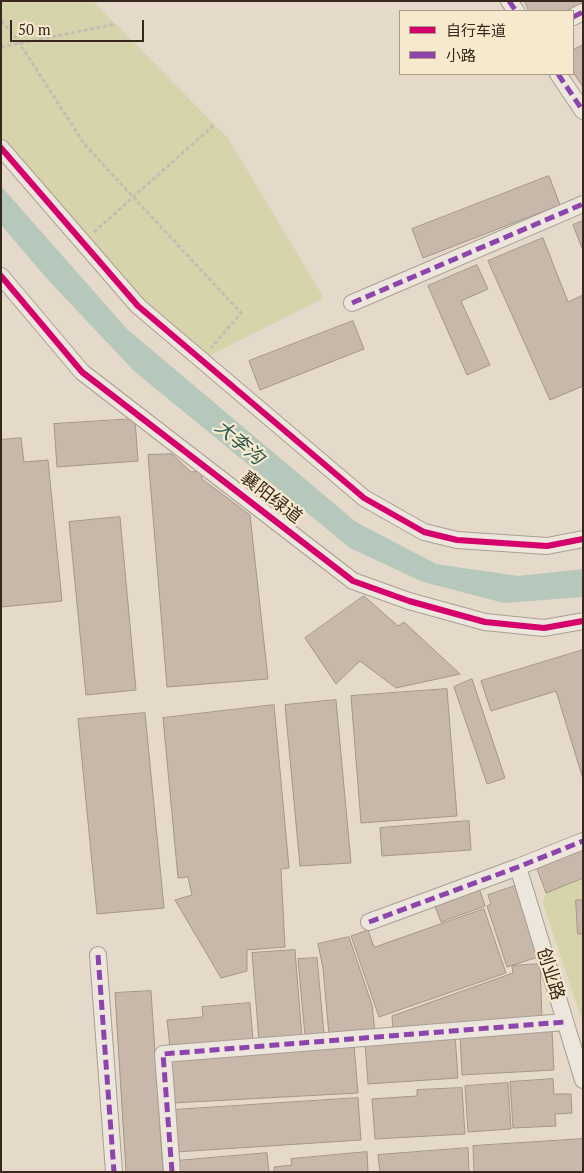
<!DOCTYPE html>
<meta charset="utf-8">
<style>
body{margin:0}
#map{position:relative;width:584px;height:1173px;overflow:hidden;background:#e5dac9;font-family:"PT Serif","Noto Sans SC",serif}
canvas{display:block}
.frame{position:absolute;inset:0;border:2px solid #38271c;pointer-events:none}
.legend{position:absolute;left:399px;top:10px;width:175px;height:65px;box-sizing:border-box;background:#f7e9ce;border:1px solid #ab9b87;margin:0;padding:6px 9px;list-style:none;font-size:15px;color:#38271c}
.legend li{display:flex;align-items:center;gap:10px;height:25px}
.legend b{width:25px;border:1px solid #ab9b87}
.scale{position:absolute;left:10px;top:20px;width:134px;height:22px;box-sizing:border-box;border:2px solid #38271c;border-top:0;padding-left:6px;font-size:15px;line-height:18px;white-space:nowrap;color:#38271c;-webkit-text-stroke:4px #f7e9ce;paint-order:stroke}
</style>
<div id="map">
<canvas width="584" height="1173"></canvas>
<div class="frame"></div>
<ul class="legend">
<li><b style="height:6px;background:#d6006c"></b>自行车道</li>
<li><b style="height:6px;background:#8e44ad"></b>小路</li>
</ul>
<div class="scale">50 m</div>
</div>
<script>
const ctx = document.querySelector('canvas').getContext('2d');
ctx.lineJoin = 'round';
function fillPath(path, color) { ctx.fillStyle = color; ctx.fill(path, 'evenodd'); }
function strokePath(path, color, width, dash) { ctx.strokeStyle = color; ctx.lineWidth = width; ctx.lineCap = dash ? 'butt' : 'round'; ctx.setLineDash(dash || []); ctx.stroke(path); }
function drawText(font, color, halo, rows, align = 'center') {
  ctx.font = font + ' "PT Serif","Noto Sans SC",serif'; ctx.lineWidth = 4.5; ctx.setLineDash([]); ctx.textBaseline = 'middle'; ctx.strokeStyle = halo; ctx.fillStyle = color; for (const [text, x, y, turn = 0] of rows) {
    ctx.save(); ctx.translate(x, y); ctx.rotate((+turn || 0) * Math.PI / 180); ctx.textAlign = isNaN(turn) ? turn : align; if (halo) ctx.strokeText(text, 0, 0); ctx.fillText(text, 0, 0); ctx.restore();
  }
}
fillPath(new Path2D(`
 M1 1H93L228 138 324 298 201 360 1 154Z
 M583 878V1024L543 903 546 893Z`), '#d7d3ab');
fillPath(new Path2D(`
 M1 186 127 329 356 522 436 564 518 576 583 569V597L504 603 423 582 350 548 134 371 50 282 1 225Z`), '#b6c8bc');
const building = new Path2D(`
 M525 1H583V4L566 11H529Z
 M583 45V87L573 72V50Z
 M549 176 560 205 423 258 412 229Z
 M583 221V248H582L573 225Z
 M543 238 568 302 583 295V386L550 400 488 261Z
 M477 265 488 289 461 301 490 365 467 375 428 286Z
 M353 321 364 349 260 390 249 361Z
 M135 419 138 461 57 467 54 424Z
 M21 438 24 462 48 460 62 601 1 607V440Z
 M172 454 191 472 201 471 202 479 250 515 268 679 167 687 148 455Z
 M120 517 136 690 86 695 69 522Z
 M364 596 398 626 404 622 460 674 396 688 360 661 336 684 305 638Z
 M583 650V779L556 691 491 711 481 681Z
 M472 679 505 778 487 784 454 687Z
 M447 689 457 816 361 823 351 696Z
 M336 700 351 863 300 866 285 705Z
 M274 705 289 868 281 869 285 947 247 950V971L221 978 175 900 192 895 188 877 178 878 163 718Z
 M145 713 164 908 97 914 78 719Z
 M469 821 471 850 382 856 380 828Z
 M583 850V878L546 893 537 869Z
 M478 885 485 906 441 922 433 901Z
 M515 886 538 957 507 967 487 906 491 904 488 895Z
 M576 900H583V934H578Z
 M484 909 506 973 379 1017 351 936 368 930 374 947Z
 M349 937 372 1005 375 1032 329 1035 323 968 318 944Z
 M295 950 302 1038 259 1041 252 953Z
 M317 958 324 1034 305 1036 298 959Z
 M540 964 542 1018 393 1030 392 1016 513 973 512 966Z
 M151 991 163 1172H126L115 993Z
 M250 1003 253 1040 170 1047 167 1020 203 1017 202 1007Z
 M552 1030 554 1070 462 1075 460 1034Z
 M455 1035 458 1078 368 1084 365 1043Z
 M354 1045 358 1093 173 1103 171 1059Z
 M553 1079 554 1094H571L572 1113 555 1114 556 1126 513 1128 510 1082Z
 M508 1083 511 1129 468 1132 465 1086Z
 M462 1088 465 1134 375 1139 372 1099 417 1096V1090Z
 M358 1098 361 1140 176 1152 173 1110Z
 M583 1139V1172H474L473 1146Z
 M468 1148 469 1172H380L378 1155Z
 M367 1152 368 1172H274V1167L292 1165 291 1159Z
 M267 1153 269 1172H177L176 1161Z`);
fillPath(building, '#c8b8aa');
strokePath(building, '#a59589', 1);
const street = new Path2D(`
 M509 1 516 11
 M573 17 583 12
 M558 74 583 111
 M1 148 138 306 364 498 424 532 457 540 547 546 583 539
 M1 276 82 372 353 581 409 601 485 622 544 628 583 621
 M352 303 583 204
 M518 867 583 1080
 M369 922 518 867 583 841
 M98 955 114 1172
 M172 1172 163 1054 565 1022`);
strokePath(street, '#a99f93', 18);
strokePath(new Path2D(`
 M1 21 14 35 85 145 241 313 211 348
 M1 47 116 24
 M94 232 215 124`), '#c4bdb3', 3, [4, 2.5]);
strokePath(street, '#ece6dc', 16);
strokePath(new Path2D(`
 M509 1 516 11
 M573 17 583 12
 M558 74 583 111
 M352 303 583 204
 M369 922 518 867 583 841
 M98 955 114 1172
 M172 1172 163 1054 565 1022`), '#8e44ad', 5, [10, 5]);
strokePath(new Path2D(`
 M1 148 138 306 364 498 424 532 457 540 547 546 583 539
 M1 276 82 372 353 581 409 601 485 622 544 628 583 621`), '#d6006c', 6);
drawText('18px', '#38271c', '#f7e9ce', [
 ["襄阳绿道",271,498,38],
 ["创业路",550,974,73]
]);
drawText('italic 19px', '#2a5852', '#f7e9ce', [
 ["大李沟",239,443,40]
]);
</script>
